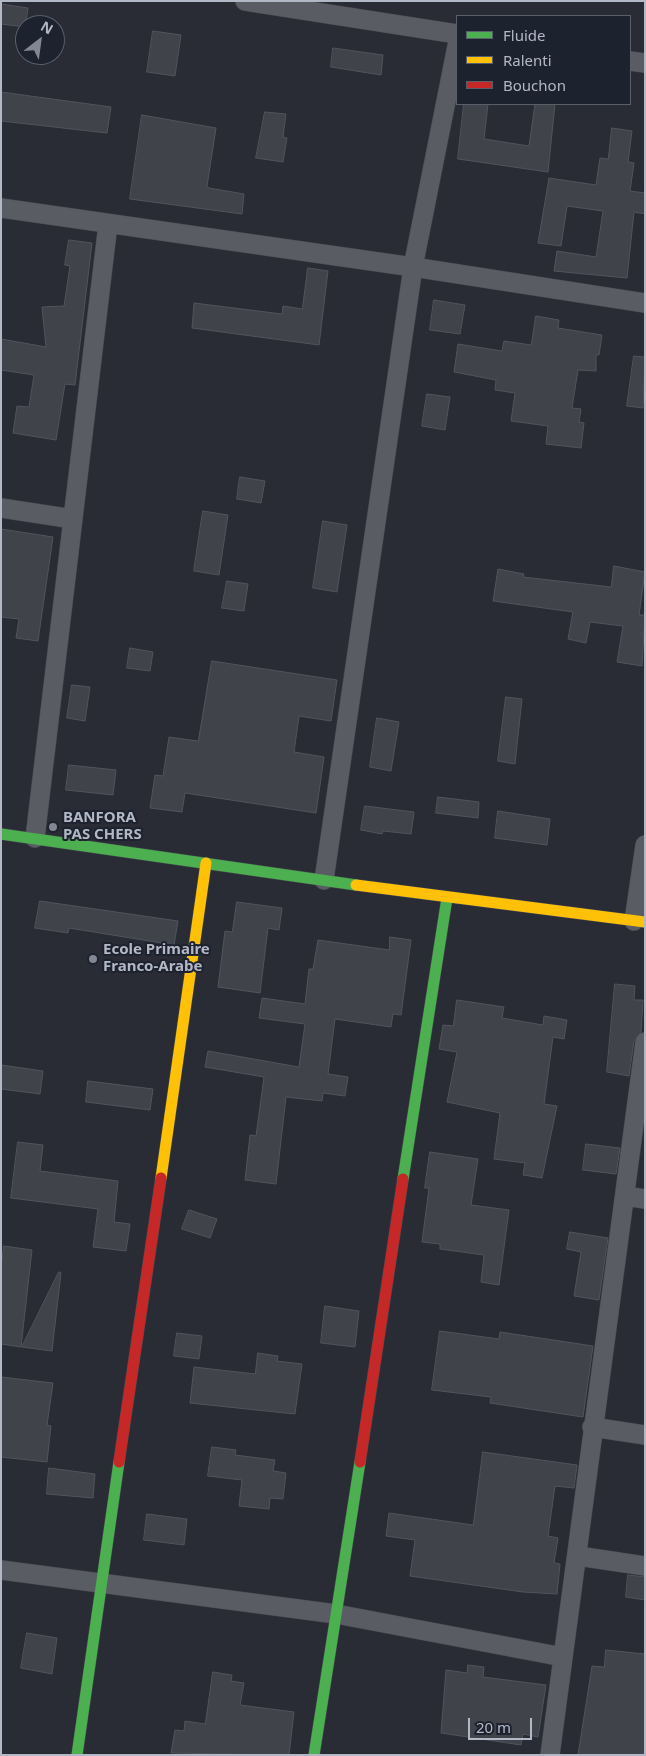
<!DOCTYPE html>
<style>
body{margin:0}
#map{position:relative;width:646px;height:1756px;overflow:hidden;background:#292c35;font-family:"Noto Sans",sans-serif}
canvas{display:block}
.frame{position:absolute;inset:0;border:2px solid #b3b8c6;pointer-events:none}
.legend{position:absolute;left:456px;top:15px;width:175px;height:90px;box-sizing:border-box;background:#1d222f;border:1px solid #595e6b;margin:0;padding:6px 9px;list-style:none;font-size:15px;color:#b3b8c6}
.legend li{display:flex;align-items:center;gap:10px;height:25px}
.legend b{width:25px;border:1px solid #595e6b}
.north{position:absolute;left:15px;top:15px;width:50px;height:50px;box-sizing:border-box;background:#1d222f;border:1px solid #595e6b;border-radius:50%;rotate:30deg;font-size:14px;font-weight:700;line-height:20px;text-align:center;color:#b3b8c6}
.north::after{content:'';display:block;margin:auto;width:18px;height:22px;background:#838793;clip-path:polygon(50% 0,100% 100%,50% 72%,0 100%)}
.scale{position:absolute;left:468px;top:1718px;width:64px;height:22px;box-sizing:border-box;border:2px solid #b3b8c6;border-top:0;padding-left:6px;font-size:15px;line-height:18px;white-space:nowrap;color:#b3b8c6;-webkit-text-stroke:4px #1d222f;paint-order:stroke}
</style>
<div id="map">
<canvas width="646" height="1756"></canvas>
<div class="frame"></div>
<ul class="legend">
<li><b style="height:6px;background:#4caf50"></b>Fluide</li>
<li><b style="height:6px;background:#ffc107"></b>Ralenti</li>
<li><b style="height:6px;background:#c62828"></b>Bouchon</li>
</ul>
<div class="north">N</div>
<div class="scale">20 m</div>
</div>
<script>
const ctx = document.querySelector('canvas').getContext('2d');
ctx.lineJoin = 'round';
function fillPath(path, color) { ctx.fillStyle = color; ctx.fill(path, 'evenodd'); }
function strokePath(path, color, width, dash) { ctx.strokeStyle = color; ctx.lineWidth = width; ctx.lineCap = dash ? 'butt' : 'round'; ctx.setLineDash(dash || []); ctx.stroke(path); }
function drawText(font, color, halo, rows, align = 'center') {
  ctx.font = font + ' "Noto Sans",sans-serif'; ctx.lineWidth = 4; ctx.setLineDash([]); ctx.textBaseline = 'middle'; ctx.strokeStyle = halo; ctx.fillStyle = color; for (const [text, x, y, turn = 0] of rows) {
    ctx.save(); ctx.translate(x, y); ctx.rotate((+turn || 0) * Math.PI / 180); ctx.textAlign = isNaN(turn) ? turn : align; if (halo) ctx.strokeText(text, 0, 0); ctx.fillText(text, 0, 0); ctx.restore();
  }
}
const building = new Path2D(`
 M1 4 28 8 25 27 1 24Z
 M153 31 181 35 175 76 147 72Z
 M333 48 383 55 381 75 331 67Z
 M1 92 111 107 107 133 1 121Z
 M464 104H488L484 139 529 146 535 104H555L548 172 458 159Z
 M265 112 286 114 283 137 287 138 283 162 256 158Z
 M142 115 216 128 207 186 209 188 244 194 242 214 130 199Z
 M612 128 632 131 628 162 634 163 630 191 645 193V214L634 212 627 278 554 271 557 251 596 257 603 211 567 206 561 246 538 243 549 178 596 185 600 158 608 159Z
 M69 240 92 243 75 385 65 384 56 440 13 433 17 406 29 407 34 375 1 370V339L46 347 42 307 64 306 70 266 65 265Z
 M308 268 328 271 319 345 192 328 194 303 282 314 283 306 302 309Z
 M434 300 465 305 460 334 430 330Z
 M536 316 559 320 558 328 602 335 599 355H596V371L578 370 572 408 581 409 579 422 584 423 581 448 546 444 548 426 511 421 515 393 495 390 496 380 454 372 458 344 502 351 504 341 531 345Z
 M634 356 645 357 643 408 627 406Z
 M427 394 450 397 445 430 422 426Z
 M240 477 265 481 261 503 237 499Z
 M203 511 228 515 219 575 194 571Z
 M323 521 347 525 337 592 313 588Z
 M1 529 53 537 38 641 16 638 19 619 1 617Z
 M614 566 645 572 639 615H645L642 666 617 662 623 626 590 622 586 643 568 639 573 612 493 601 498 569 524 574 523 577 611 587Z
 M227 581 248 584 244 611 222 608Z
 M130 648 153 652 150 671 127 668Z
 M212 661 337 680 331 721 299 716 294 752 324 757 316 813 185 793 182 812 150 808 155 775 163 776 169 737 198 741Z
 M72 685 90 687 85 721 67 718Z
 M506 697 522 699 515 764 498 761Z
 M377 718 399 722 391 771 370 767Z
 M69 765 116 770 113 795 66 790Z
 M438 797 479 802 478 818 436 813Z
 M365 806 414 812 411 834 383 831 382 834 361 830Z
 M498 811 550 819 547 845 495 838Z
 M40 901 178 921 174 945 69 928 68 933 35 928Z
 M237 902 282 908 279 930 268 928 260 993 218 987 225 931 232 932Z
 M390 937 411 940 401 1015 393 1014 391 1027 335 1019 328 1074 348 1077 345 1096 323 1093 322 1101 286 1097 276 1184 245 1180 250 1135 256 1136 264 1077 205 1067 208 1051 299 1067 305 1024 259 1018 262 998 305 1004 309 969H313L318 940 389 950Z
 M615 984 635 986 634 1000H643L641 1032 634 1041 629 1076 607 1072Z
 M457 1000 504 1007 502 1018 543 1025 544 1016 567 1020 564 1039 553 1037 544 1104 557 1106 542 1178 523 1175 525 1163 494 1159 500 1113 447 1102 457 1052 439 1049 443 1025 453 1026Z
 M1 1065 43 1071 40 1094 1 1089Z
 M88 1081 153 1089 150 1110 86 1102Z
 M18 1142 43 1145 40 1171 118 1181 114 1222 130 1224 126 1251 93 1247 98 1209 11 1198Z
 M586 1144 620 1148 616 1174 583 1170Z
 M430 1152 478 1159 471 1205 509 1210 499 1285 481 1282 484 1255 440 1249V1244L422 1242 429 1188H425Z
 M189 1210 217 1219 210 1238 182 1229Z
 M570 1232 608 1238 599 1300 574 1296 581 1252 567 1249Z
 M4 1246 32 1250 21 1347 1 1344V1270Z
 M59 1272 61 1273 52 1351 22 1347Z
 M325 1306 359 1311 355 1347 321 1343Z
 M440 1331 499 1339 500 1332 593 1346 583 1417 490 1403 491 1397 432 1390Z
 M177 1333 202 1336 199 1359 174 1356Z
 M258 1353 278 1356 277 1361 302 1364 295 1414 190 1403 194 1367 255 1374Z
 M1 1377 53 1383 47 1425 51 1426 47 1462 1 1457Z
 M212 1447 236 1450 235 1455 275 1460 273 1471 286 1473 283 1499 270 1498 269 1509 239 1506 242 1480 208 1476Z
 M483 1452 577 1465 574 1488 555 1486 548 1536 558 1538 554 1563 560 1564 557 1594 523 1592 410 1576 415 1540 386 1536 389 1513 473 1525Z
 M49 1468 95 1474 93 1498 47 1494Z
 M147 1514 187 1519 184 1545 144 1540Z
 M628 1575 645 1577V1600L626 1597Z
 M27 1633 57 1638 52 1674 21 1668Z
 M606 1650 645 1654V1755H578L592 1666 604 1667Z
 M468 1665 484 1667 483 1677 546 1685 538 1737 523 1734 521 1745 441 1733 446 1670 467 1673Z
 M213 1672 232 1675 231 1681 244 1683 240 1705 294 1712 289 1755 171 1753 175 1730 184 1731 185 1721 205 1724Z`);
fillPath(building, '#40434a');
strokePath(building, '#51545d', 1);
const street = new Path2D(`
 M245 1 457 34
 M630 61 645 63
 M1 208 413 267 645 303
 M1 508 73 519
 M35 838 108 224
 M324 880 413 267 457 46
 M634 921 645 845
 M625 1196 645 1199
 M592 1427 645 1435
 M578 1556 645 1566
 M1 1570 336 1614 563 1657
 M550 1755 645 1042`);
const fast = new Path2D(`
 M1 834 356 885
 M403 1179 447 898
 M77 1755 119 1462
 M314 1755 360 1462`);
const slow = new Path2D(`
 M356 885 645 922
 M161 1178 206 863`);
const jam = new Path2D(`
 M119 1462 161 1178
 M360 1462 403 1179`);
strokePath(street, '#45484e', 20);
strokePath(fast, '#45484e', 12);
strokePath(slow, '#45484e', 12);
strokePath(jam, '#45484e', 12);
strokePath(street, '#595c63', 19);
strokePath(fast, '#4caf50', 11);
strokePath(slow, '#ffc107', 11);
strokePath(jam, '#c62828', 11);
for (const [x, y, r, color] of [
 [53,827,5,"#838793"],
 [93,959,5,"#838793"]
]) { const dot = new Path2D(); dot.arc(x, y, r, 0, 2 * Math.PI); ctx.fillStyle = color; ctx.fill(dot); strokePath(dot, '#1d222f', 2); }
drawText('bold 15px', '#b3b8c6', '#1d222f', [
 ["BANFORA",63,818],
 ["PAS CHERS",63,835],
 ["Ecole Primaire",103,950],
 ["Franco-Arabe",103,967]
], 'left');
</script>
